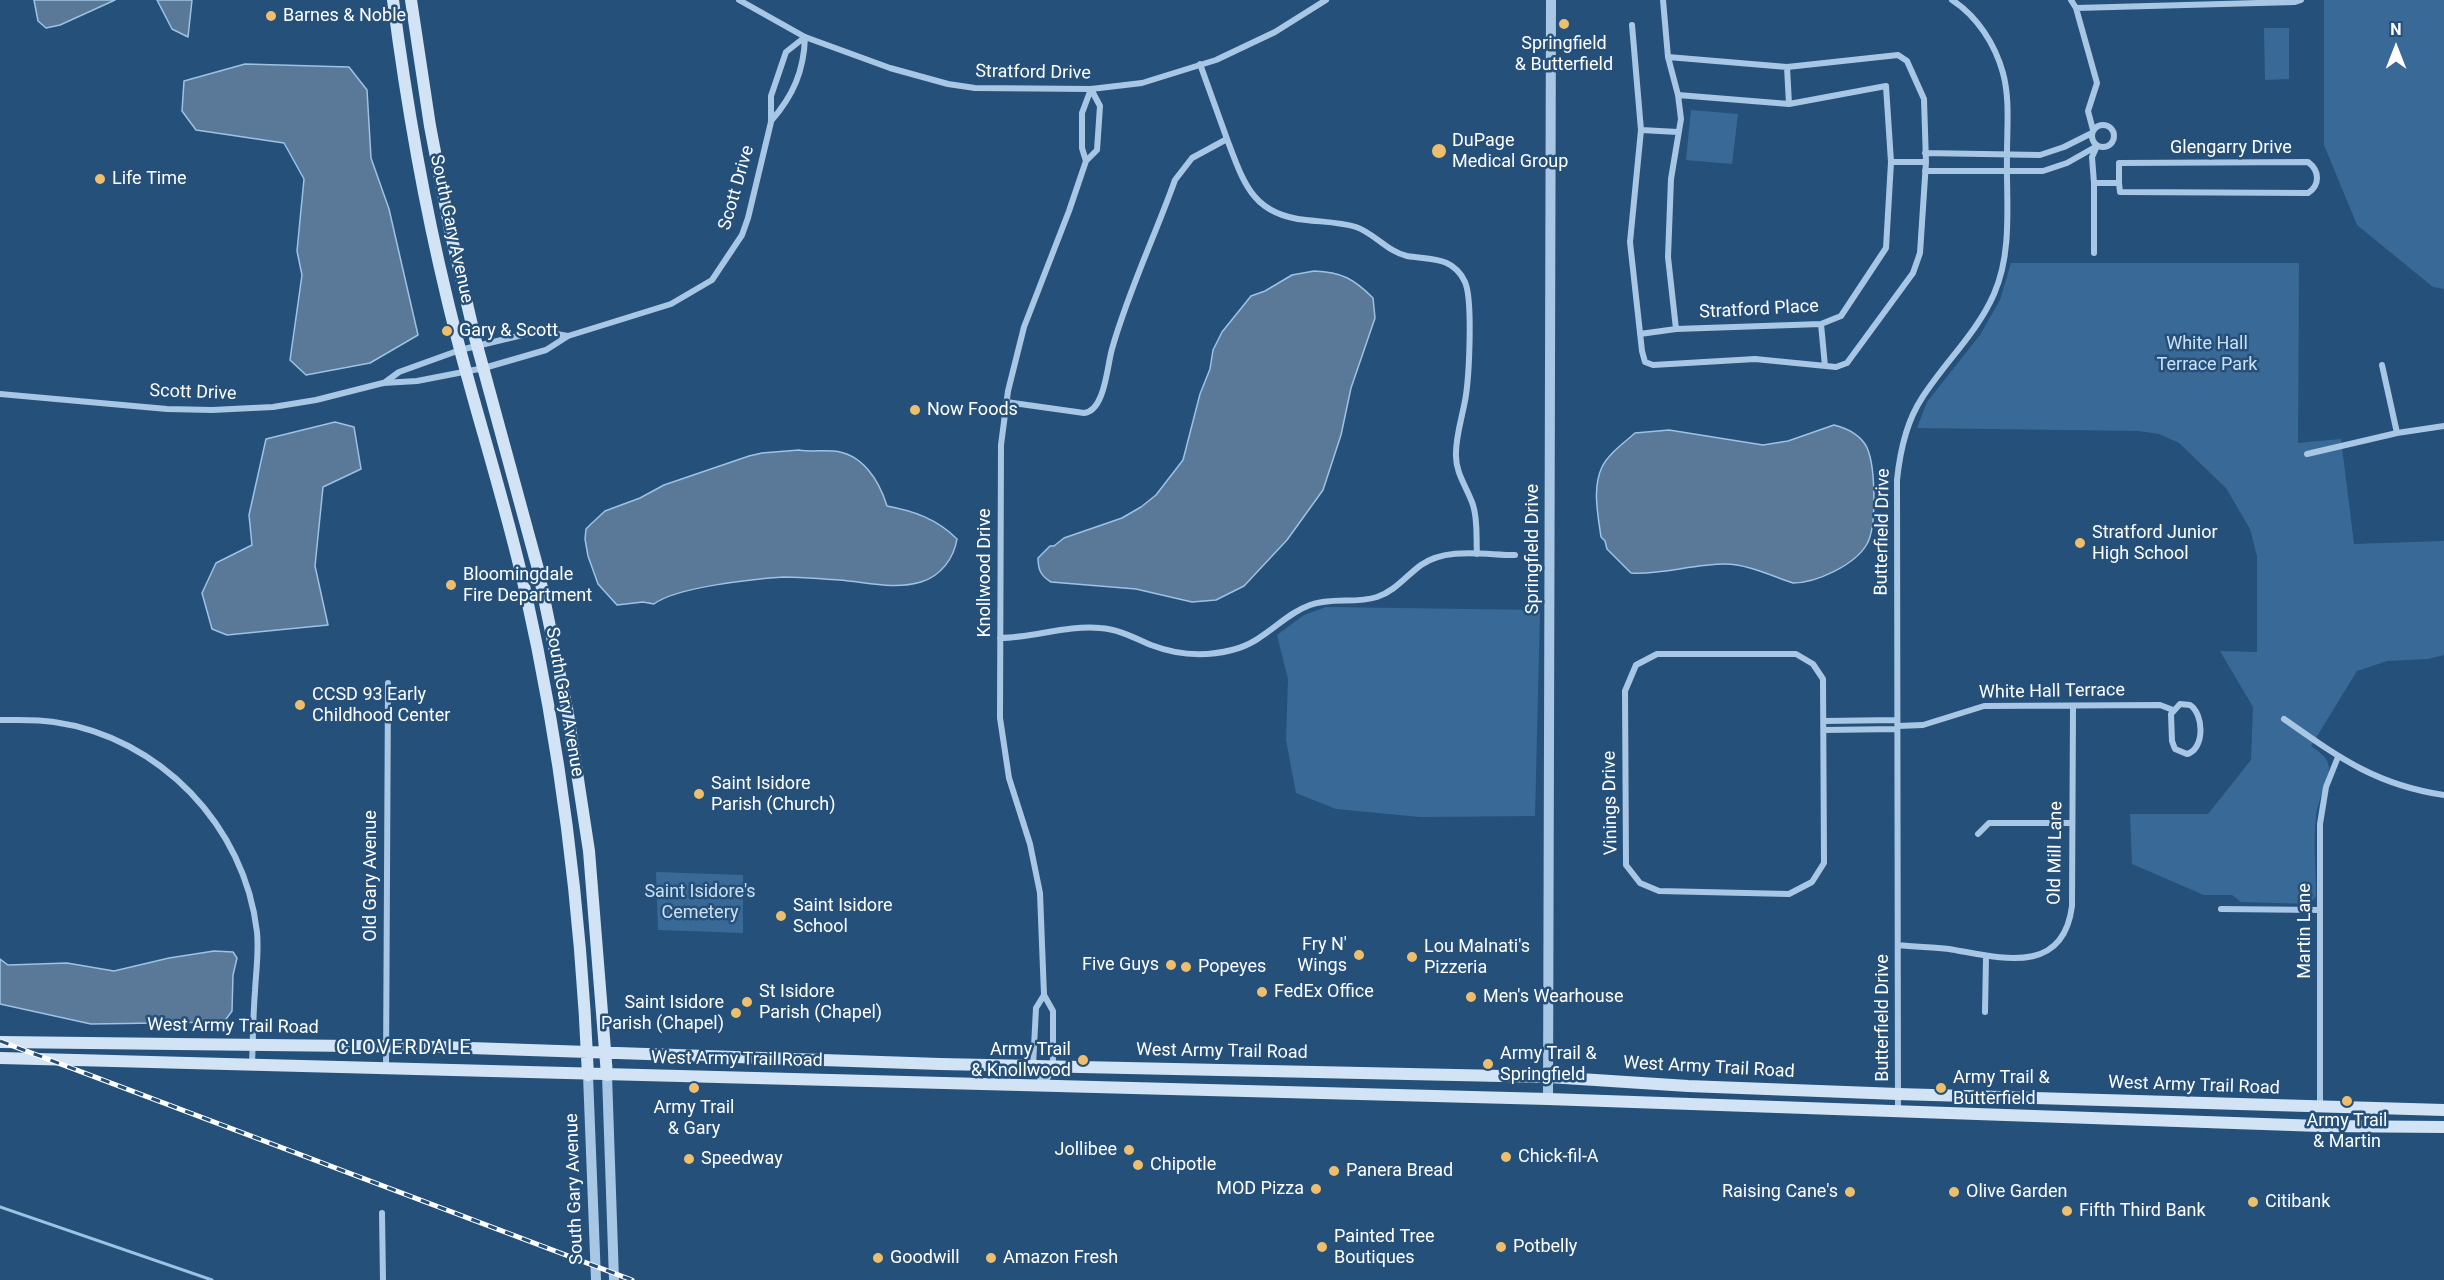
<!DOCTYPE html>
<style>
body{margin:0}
#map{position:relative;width:2444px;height:1280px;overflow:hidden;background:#25507a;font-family:Roboto,sans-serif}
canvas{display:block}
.north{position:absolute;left:2366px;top:18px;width:60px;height:60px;-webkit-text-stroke:4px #25507a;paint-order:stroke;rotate:0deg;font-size:16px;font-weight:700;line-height:24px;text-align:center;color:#fff}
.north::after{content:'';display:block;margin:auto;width:21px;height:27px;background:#fff;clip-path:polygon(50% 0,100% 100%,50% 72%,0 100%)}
</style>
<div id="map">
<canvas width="2444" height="1280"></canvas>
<div class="north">N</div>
</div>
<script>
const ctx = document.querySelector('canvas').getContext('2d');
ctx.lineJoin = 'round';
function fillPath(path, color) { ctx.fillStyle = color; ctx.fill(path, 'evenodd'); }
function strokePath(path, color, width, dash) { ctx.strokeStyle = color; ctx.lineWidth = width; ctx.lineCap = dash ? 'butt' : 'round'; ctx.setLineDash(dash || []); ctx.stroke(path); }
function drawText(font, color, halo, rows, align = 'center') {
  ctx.font = font + ' Roboto,sans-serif'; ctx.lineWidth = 5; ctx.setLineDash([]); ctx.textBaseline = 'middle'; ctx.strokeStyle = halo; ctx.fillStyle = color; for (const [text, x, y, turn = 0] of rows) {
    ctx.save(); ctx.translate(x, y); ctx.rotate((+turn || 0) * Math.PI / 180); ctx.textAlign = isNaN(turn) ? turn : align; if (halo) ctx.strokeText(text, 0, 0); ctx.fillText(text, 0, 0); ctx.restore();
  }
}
fillPath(new Path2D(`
 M2324 0H2444V289L2433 287 2357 225 2324 145Z
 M2264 28H2289V79L2265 80Z
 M1691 110 1738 114 1732 164 1686 160Z
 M2011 263H2299L2298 443 2341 439 2354 544 2444 541V655L2428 659 2387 661 2357 671 2311 746C2319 752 2327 756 2329 767 2330 774 2317 804 2316 816 2313 843 2316 870 2316 896L2310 904 2241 902 2232 895H2204L2132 864 2130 814H2208L2251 760 2253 707 2220 651 2257 652V556L2250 529 2226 488 2179 443 2159 434 2138 431 1917 428 1927 402 1980 335 2000 300Z
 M1326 607 1540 610 1535 816 1420 817 1336 809 1296 793 1286 740 1288 679 1277 635 1304 615Z
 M656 872 743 875V933L658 930Z`), '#396a97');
const water = new Path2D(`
 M34 0H115L60 25 46 28 38 21Z
 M157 0H192L188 37 172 29Z
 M245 64 349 67 367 90 371 158 389 209 418 335 370 363 306 375 290 360 302 275 297 251 304 179 284 143 196 130 182 111 184 81Z
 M1314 271C1342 272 1354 279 1373 298L1375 318 1351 388 1341 435 1323 490 1287 540 1244 586 1216 600 1192 602 1136 589 1051 582C1041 576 1038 570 1038 558L1050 546H1054L1064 538 1122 518 1141 507 1156 495 1183 460 1200 394 1210 369 1213 350 1222 332 1251 296 1265 291 1292 275Z
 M335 422 354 427 361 469 323 487 315 566 328 625 227 635 212 629 202 593 216 563 252 545 249 515 266 439Z
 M1834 425C1846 428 1858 434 1865 444 1876 461 1877 526 1867 544 1855 565 1816 583 1793 583 1772 576 1747 564 1725 564 1692 564 1663 575 1631 573L1607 549 1605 541 1601 537C1598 515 1592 488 1602 467 1608 454 1624 443 1635 433L1669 430 1763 445 1788 441Z
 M799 450C811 452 822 450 833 451 862 453 879 480 887 506 914 511 937 519 957 539 954 558 941 576 921 582 894 590 866 582 839 580 821 579 802 577 784 577 754 579 676 587 654 604L643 602 617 605 598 584 588 556 585 539 586 529 591 524 605 511 640 498 664 485 749 456 762 453Z
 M214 951 233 952 237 958 233 975 232 1011 224 1022 91 1024 0 1004V959L8 965 67 963 114 971 169 958Z`);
fillPath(water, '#5a7998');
strokePath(water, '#9dc3e4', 1.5);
strokePath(new Path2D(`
 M0 1207 212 1280`), '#9dc3e4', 3);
strokePath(new Path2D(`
 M739 0 805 37 890 68 948 84 975 88 1091 89 1142 83 1216 60 1275 32 1326 0
 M1663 0 1668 57 1678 95 1681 119 1671 179 1668 257 1676 329 1821 324 1841 316 1886 248 1891 162 1886 86 1789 104 1678 95
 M2071 0 2076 8 2097 83 2088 111 2093 130
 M2076 8 2295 2 2301 0
 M1632 25 1641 130
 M1668 57 1787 67 1898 55 1907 61 1924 99 1926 162 1920 253 1913 273 1847 363 1836 367 1755 359 1653 365 1645 362 1642 351 1630 242 1641 130 1678 132
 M1787 67 1789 104
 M771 121C793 96 804 71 805 37
 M2092 136a11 11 0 1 1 22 0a11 11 0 1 1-22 0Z
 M1227 139C1244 184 1253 215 1306 220 1323 222 1340 222 1356 227 1374 233 1388 252 1407 256 1430 260 1453 256 1465 282 1473 300 1469 374 1466 395 1463 415 1456 434 1456 453 1455 473 1467 487 1473 505 1478 520 1476 538 1477 554
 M1925 153 2040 155 2064 147 2092 133
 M1086 161 1082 148V113L1091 89
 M1891 162H1926
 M1925 171H2043L2067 163 2097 146
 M2094 183H2119V163L2308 162C2320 171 2320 185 2308 193L2120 192 2119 183
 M2094 253V183L2092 157 2097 146
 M1821 324 1825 366
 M1640 334 1676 329
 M2382 365 2397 433
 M384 383 399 372 460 350 539 331 568 336
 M0 394 167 409 212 410 273 407 316 400 383 383 417 381 484 368 546 350 568 336 671 304 712 280 742 235 748 218 771 122V96L786 52 805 37
 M1006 402 1084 413C1105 411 1107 366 1112 349 1128 292 1155 236 1175 180L1192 158 1227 139 1200 64
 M2307 454 2397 433 2444 426
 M1000 638C1033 638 1066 625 1100 628 1118 629 1135 638 1151 645 1177 655 1205 657 1232 650 1265 642 1282 615 1310 605 1332 597 1355 604 1377 597 1395 591 1406 576 1421 565 1447 547 1485 555 1515 555
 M1657 654H1796L1813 664 1823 679 1824 863 1812 882 1789 894 1659 891 1640 883 1626 865 1625 691 1636 665Z
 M2180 704 2190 705C2204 714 2205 749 2187 754L2175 749 2172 741 2171 714Z
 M2284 719C2338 757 2376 785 2444 795
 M0 720C18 720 36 719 54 722 160 737 245 826 257 932 259 952 256 971 255 991 253 1016 253 1040 252 1064
 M1824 721 1897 720
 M1898 726 1923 725 1984 706 2160 705 2173 710
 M1824 730 1897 729
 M1978 834 1989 823H2072
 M2221 909 2320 910
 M1898 945C1915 947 1932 947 1949 949 1997 957 2063 978 2072 906L2073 706
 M1044 995 1036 1008 1033 1066 1044 1085
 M1985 1012 1986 957
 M386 1069 388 683
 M1044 1085 1053 1067V1011L1044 995 1040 893 1030 844 1009 778 1000 718 1001 445 1008 391 1024 327 1069 211 1086 161 1097 150 1100 106 1091 89
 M2320 1108V824L2326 787 2338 757
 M1898 1112 1897 480C1900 451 1906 422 1922 398 1945 362 1977 333 1994 294 2013 251 2006 200 2007 154 2007 127 2010 99 2003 73 1995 44 1977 16 1952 0
 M382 1213 383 1280`), '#a8c7e4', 6);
strokePath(new Path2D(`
 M588 1075 596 1280
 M607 1075 614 1280
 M1548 1099 1551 0`), '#a8c7e4', 10);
strokePath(new Path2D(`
 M393 0C406 100 423 199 447 298 470 396 503 492 525 590 561 749 581 912 588 1075
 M411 0 430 126 450 230 475 338 538 569 568 714 589 851 607 1075
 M0 1042 441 1047 940 1064 1549 1077 1688 1086 1898 1094 2444 1110
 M0 1058 1548 1099 2320 1126 2444 1127`), '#d1e3f4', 12);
const rail = new Path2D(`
 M0 1041 632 1280`);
strokePath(rail, '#fff', 5);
strokePath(rail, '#25507a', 3, [9]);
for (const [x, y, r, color] of [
 [271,16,6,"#edbf6d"],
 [1564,24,6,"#edbf6d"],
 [1439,151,8,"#edbf6d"],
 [100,179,6,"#edbf6d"],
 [447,331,6,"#edbf6d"],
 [915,410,6,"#edbf6d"],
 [2080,543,6,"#edbf6d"],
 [451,585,6,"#edbf6d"],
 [300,705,6,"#edbf6d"],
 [699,794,6,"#edbf6d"],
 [781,916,6,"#edbf6d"],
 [1359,955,6,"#edbf6d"],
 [1412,957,6,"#edbf6d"],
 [1171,965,6,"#edbf6d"],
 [1186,967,6,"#edbf6d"],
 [1262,992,6,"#edbf6d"],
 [1471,997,6,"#edbf6d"],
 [747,1002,6,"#edbf6d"],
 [736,1013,6,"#edbf6d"],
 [1083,1060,6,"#edbf6d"],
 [1488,1064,6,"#edbf6d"],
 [694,1088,6,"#edbf6d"],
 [1941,1088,6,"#edbf6d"],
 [2347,1101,6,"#edbf6d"],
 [1129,1150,6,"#edbf6d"],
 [1506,1157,6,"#edbf6d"],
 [689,1159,6,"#edbf6d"],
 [1138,1165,6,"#edbf6d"],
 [1334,1171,6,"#edbf6d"],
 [1316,1189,6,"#edbf6d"],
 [1850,1192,6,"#edbf6d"],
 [1954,1192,6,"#edbf6d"],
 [2253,1202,6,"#edbf6d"],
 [2067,1211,6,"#edbf6d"],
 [1322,1247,6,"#edbf6d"],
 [1501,1247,6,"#edbf6d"],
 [878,1258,6,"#edbf6d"],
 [991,1258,6,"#edbf6d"]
]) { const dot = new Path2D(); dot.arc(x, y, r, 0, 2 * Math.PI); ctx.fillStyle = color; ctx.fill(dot); strokePath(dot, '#25507a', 2); }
drawText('18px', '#fff', '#25507a', [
 ["Barnes & Noble",283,16],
 ["Springfield",1564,44,"center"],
 ["& Butterfield",1564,65,"center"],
 ["DuPage",1452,141],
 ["Medical Group",1452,162],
 ["Life Time",112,179],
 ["Gary & Scott",459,331],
 ["Now Foods",927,410],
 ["Stratford Junior",2092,533],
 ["High School",2092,554],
 ["Bloomingdale",463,575],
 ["Fire Department",463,596],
 ["CCSD 93 Early",312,695],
 ["Childhood Center",312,716],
 ["Saint Isidore",711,784],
 ["Parish (Church)",711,805],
 ["Saint Isidore",793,906],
 ["School",793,927],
 ["Fry N'",1347,945,"right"],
 ["Wings",1347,966,"right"],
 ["Lou Malnati's",1424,947],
 ["Pizzeria",1424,968],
 ["Five Guys",1159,965,"right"],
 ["Popeyes",1198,967],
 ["St Isidore",759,992],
 ["Parish (Chapel)",759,1013],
 ["FedEx Office",1274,992],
 ["Men's Wearhouse",1483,997],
 ["Saint Isidore",724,1003,"right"],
 ["Parish (Chapel)",724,1024,"right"],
 ["Army Trail",1071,1050,"right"],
 ["& Knollwood",1071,1071,"right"],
 ["Army Trail &",1500,1054],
 ["Springfield",1500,1075],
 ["Army Trail &",1953,1078],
 ["Butterfield",1953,1099],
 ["Army Trail",694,1108,"center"],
 ["& Gary",694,1129,"center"],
 ["Army Trail",2347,1121,"center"],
 ["& Martin",2347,1142,"center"],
 ["Jollibee",1117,1150,"right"],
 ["Chick-fil-A",1518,1157],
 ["Speedway",701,1159],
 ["Chipotle",1150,1165],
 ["Panera Bread",1346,1171],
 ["MOD Pizza",1304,1189,"right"],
 ["Raising Cane's",1838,1192,"right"],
 ["Olive Garden",1966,1192],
 ["Citibank",2265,1202],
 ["Fifth Third Bank",2079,1211],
 ["Painted Tree",1334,1237],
 ["Boutiques",1334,1258],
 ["Potbelly",1513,1247],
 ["Goodwill",890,1258],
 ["Amazon Fresh",1003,1258]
], 'left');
drawText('18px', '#fff', '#25507a', [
 ["Stratford Drive",1033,73,1],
 ["Glengarry Drive",2231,148],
 ["Scott Drive",737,188,-74],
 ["South Gary Avenue",451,229,78],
 ["Stratford Place",1759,310,-3],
 ["Scott Drive",193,393,2],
 ["Butterfield Drive",1883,532,-89],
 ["Springfield Drive",1533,549,-90],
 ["Knollwood Drive",985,573,-90],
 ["White Hall Terrace",2052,692,-1],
 ["South Gary Avenue",564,702,80],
 ["Vinings Drive",1611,803,-91],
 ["Old Mill Lane",2056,853,-89],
 ["Old Gary Avenue",371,876,-90],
 ["Martin Lane",2305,931,-90],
 ["Butterfield Drive",1883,1018,-90],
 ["West Army Trail Road",233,1027,1],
 ["West Army Trail Road",1222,1052,1],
 ["West Army Trail Road",737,1060,1],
 ["West Army Trail Road",1709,1068,3],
 ["West Army Trail Road",2194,1086,2],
 ["South Gary Avenue",575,1189,-92]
]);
drawText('18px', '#cbe0f3', '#25507a', [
 ["White Hall",2207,344],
 ["Terrace Park",2207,365],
 ["Saint Isidore's",700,892],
 ["Cemetery",700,913]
]);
ctx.letterSpacing = '1.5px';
drawText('20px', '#fff', '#25507a', [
 ["CLOVERDALE",404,1049]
]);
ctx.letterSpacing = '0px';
</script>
